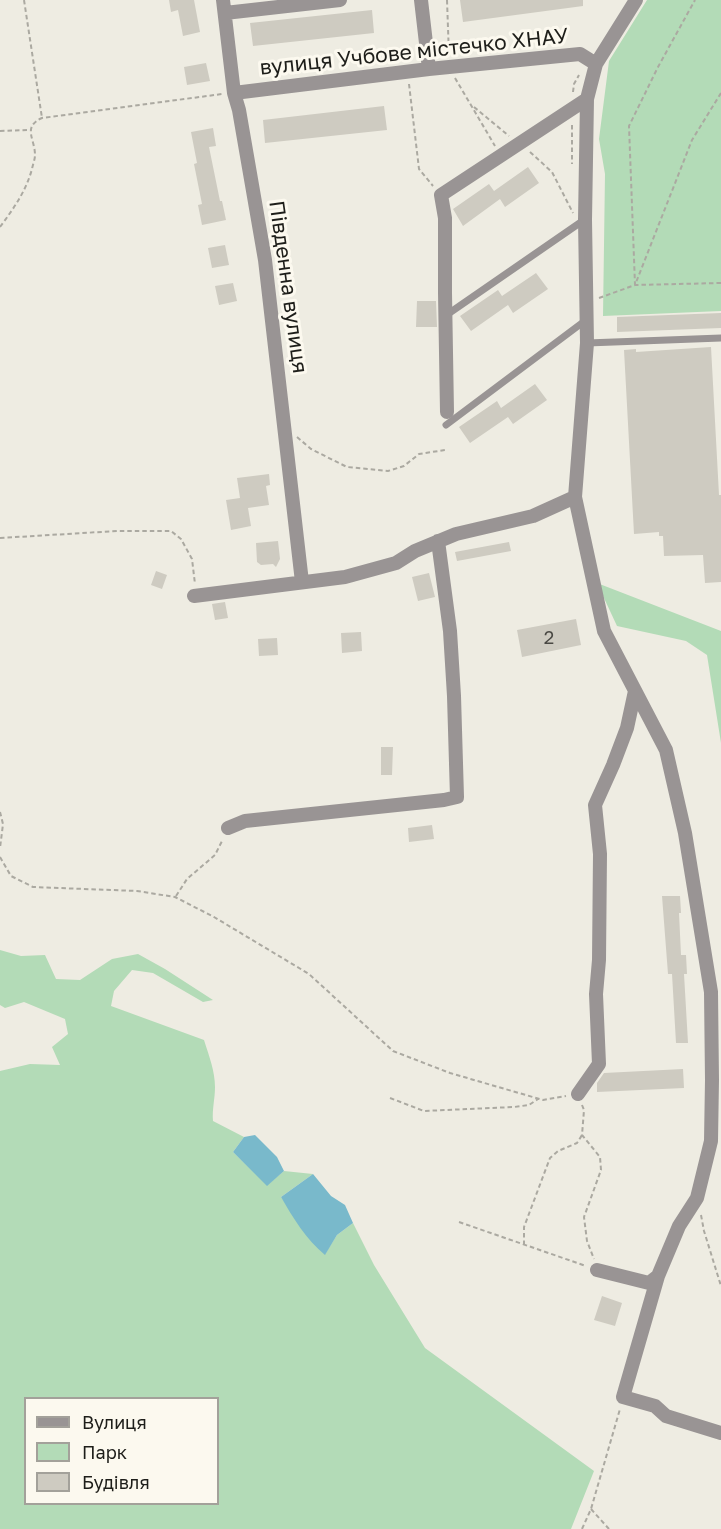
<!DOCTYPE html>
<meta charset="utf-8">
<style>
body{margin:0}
#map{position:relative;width:721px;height:1529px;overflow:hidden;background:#eeece2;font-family:"Golos Text",sans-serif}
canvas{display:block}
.legend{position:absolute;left:24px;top:1397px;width:195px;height:108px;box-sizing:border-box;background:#fcf9ef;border:2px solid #a3a19a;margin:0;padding:8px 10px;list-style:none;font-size:18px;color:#1e1e1a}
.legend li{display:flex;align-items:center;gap:12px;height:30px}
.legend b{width:30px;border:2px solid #a3a19a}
</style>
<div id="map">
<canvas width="721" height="1529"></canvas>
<ul class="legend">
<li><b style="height:8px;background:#999494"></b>Вулиця</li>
<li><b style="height:16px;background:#b3dbb7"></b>Парк</li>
<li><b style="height:16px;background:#cecbc1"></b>Будівля</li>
</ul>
</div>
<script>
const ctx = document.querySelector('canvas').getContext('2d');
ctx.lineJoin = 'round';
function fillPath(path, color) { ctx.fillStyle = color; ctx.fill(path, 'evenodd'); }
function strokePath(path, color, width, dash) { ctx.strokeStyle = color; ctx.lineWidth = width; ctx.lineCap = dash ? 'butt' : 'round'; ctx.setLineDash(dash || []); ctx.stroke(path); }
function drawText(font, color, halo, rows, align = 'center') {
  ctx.font = font + ' "Golos Text",sans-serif'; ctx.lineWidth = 6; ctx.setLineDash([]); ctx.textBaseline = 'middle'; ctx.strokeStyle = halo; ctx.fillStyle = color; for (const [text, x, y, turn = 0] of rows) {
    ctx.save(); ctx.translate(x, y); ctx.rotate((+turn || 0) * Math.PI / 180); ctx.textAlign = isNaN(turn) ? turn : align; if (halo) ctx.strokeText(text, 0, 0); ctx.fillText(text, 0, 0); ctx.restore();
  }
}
fillPath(new Path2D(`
 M647 0H721V311L603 316 605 174 599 139 609 61Z
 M597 583 721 631V743L707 655 686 641 617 626Z
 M0 950 21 956 45 955 56 979 80 980 112 959 138 954 165 969 213 1000 203 1002 153 973 132 970 114 991 111 1006 204 1040C209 1056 215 1071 215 1087 215 1099 212 1109 213 1121L244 1137 233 1152 267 1185 284 1171 313 1174 281 1197 325 1254 337 1235 353 1223 374 1265 425 1348 594 1471 571 1529H0V1071L30 1064 60 1065 52 1047 68 1034 65 1019 24 1002 5 1008 0 1005ZM26 1398H218V1504H26Z`), '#b3dbb7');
fillPath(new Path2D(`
 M255 1135 277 1157 284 1171 267 1186 233 1152 244 1137Z
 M313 1174 331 1196 345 1205 353 1223 337 1235 325 1255C306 1239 293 1218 281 1197Z`), '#79b9cb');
fillPath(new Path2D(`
 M169 0H194L200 32 183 36 178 10 171 12Z
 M460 0H583V6L463 22Z
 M372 10 374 33 253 46 250 23Z
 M206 63 210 81 187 85 184 67Z
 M384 106 387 130 265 143 263 120Z
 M213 128 216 146 209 147 220 201H222L226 220 202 225 198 205 202 204 194 164 197 163 191 132Z
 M528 167 539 183 505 207 500 199 463 226 453 209 489 184 494 191Z
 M225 245 229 265 212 268 208 248Z
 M536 273 548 289 513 313 508 305 471 331 460 316 498 290 502 296Z
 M233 283 237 301 219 305 215 286Z
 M417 301H436L437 327H416Z
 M721 313V328L617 332V317Z
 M711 347 719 495H721V582L705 583 703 555 664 556 663 536H659V532L634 534 624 350 636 349V352Z
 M535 384 547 400 513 424 508 417 470 443 459 427 497 401 501 408Z
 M269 474 270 485 266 486 269 505 248 508 251 526 231 530 226 500 240 498 237 478Z
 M278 541 280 559 276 567 273 564 261 565 257 562 256 543Z
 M509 542 511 551 457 561 455 552Z
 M156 571 167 575 162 589 151 585Z
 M429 573 435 597 418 601 412 577Z
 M225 602 228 618 215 620 212 604Z
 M576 619 581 645 522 657 517 630Z
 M361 632 362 651 342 653 341 633Z
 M277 638 278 655 259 656 258 639Z
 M381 747H393L392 775H381Z
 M432 825 434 839 409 842 408 828Z
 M662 896H680L681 913H679L681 955H686L687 974H684L688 1043H676L672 974H668Z
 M683 1069 684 1088 597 1092V1083L604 1073Z
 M602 1296 622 1303 615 1326 594 1320Z`), '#cecbc1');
strokePath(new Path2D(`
 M24 0 42 118
 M447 0 449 56
 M455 78 495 146
 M409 84 419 169 433 186
 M573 92 574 84 579 75
 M721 93 692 140 635 285 721 283
 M474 107 509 136
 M572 125V164
 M0 131 30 130
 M530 152 552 172 573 213
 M0 227C14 208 26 191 32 169 33 164 35 159 35 155 35 139 22 127 42 118L222 94
 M599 298 635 285 629 126 658 67 695 0
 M297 437 311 449 347 467 388 471 404 466 419 454 445 450
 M0 538 117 531H171L181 539 192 559 195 584
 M0 812 3 824 0 848
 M0 857 11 876 33 887 137 891 175 897 214 917 309 974 393 1051 450 1073 543 1100 566 1096
 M176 896 187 879 215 855 223 839
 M390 1098 424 1111 514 1107 529 1105 538 1099
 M582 1105 584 1110 582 1135 600 1157 601 1170 584 1217 587 1241 594 1259
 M701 1215 704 1231 721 1286
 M459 1222 586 1266
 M524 1245V1227L550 1158 558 1151 577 1143 582 1135
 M591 1509 609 1529
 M582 1529 591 1509 620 1409`), '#aba9a1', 2, [4.5, 3]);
strokePath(new Path2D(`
 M445 316 584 220
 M587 343 721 338
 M446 425 586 320`), '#999494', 7);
strokePath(new Path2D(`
 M223 0 234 93 239 110 265 260 302 582
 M421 0 429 69
 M636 0 596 64 587 99 585 220 587 343 575 497 604 631 666 750 685 833 711 992 712 1080 711 1141 697 1198 679 1226 658 1276 623 1397 655 1406 666 1416 721 1433
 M225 13 340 0
 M234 93 429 69 580 54 596 64
 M447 412 445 293V218L441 195 587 99
 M194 596 345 577 396 563 415 551 456 534 533 516 575 497
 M228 828 245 821 444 800 457 797 454 696 450 631 438 541
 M578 1094 599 1064 596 994 599 960 600 854 595 805 613 765 627 728 635 691
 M597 1270 649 1283 658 1276`), '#999494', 14);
drawText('18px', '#4a4944', null, [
 ["2",549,638]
]);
drawText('21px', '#1e1e1a', '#fcf9ef', [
 ["вулиця Учбове містечко ХНАУ",414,52,-6],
 ["Південна вулиця",288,287,82]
]);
</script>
